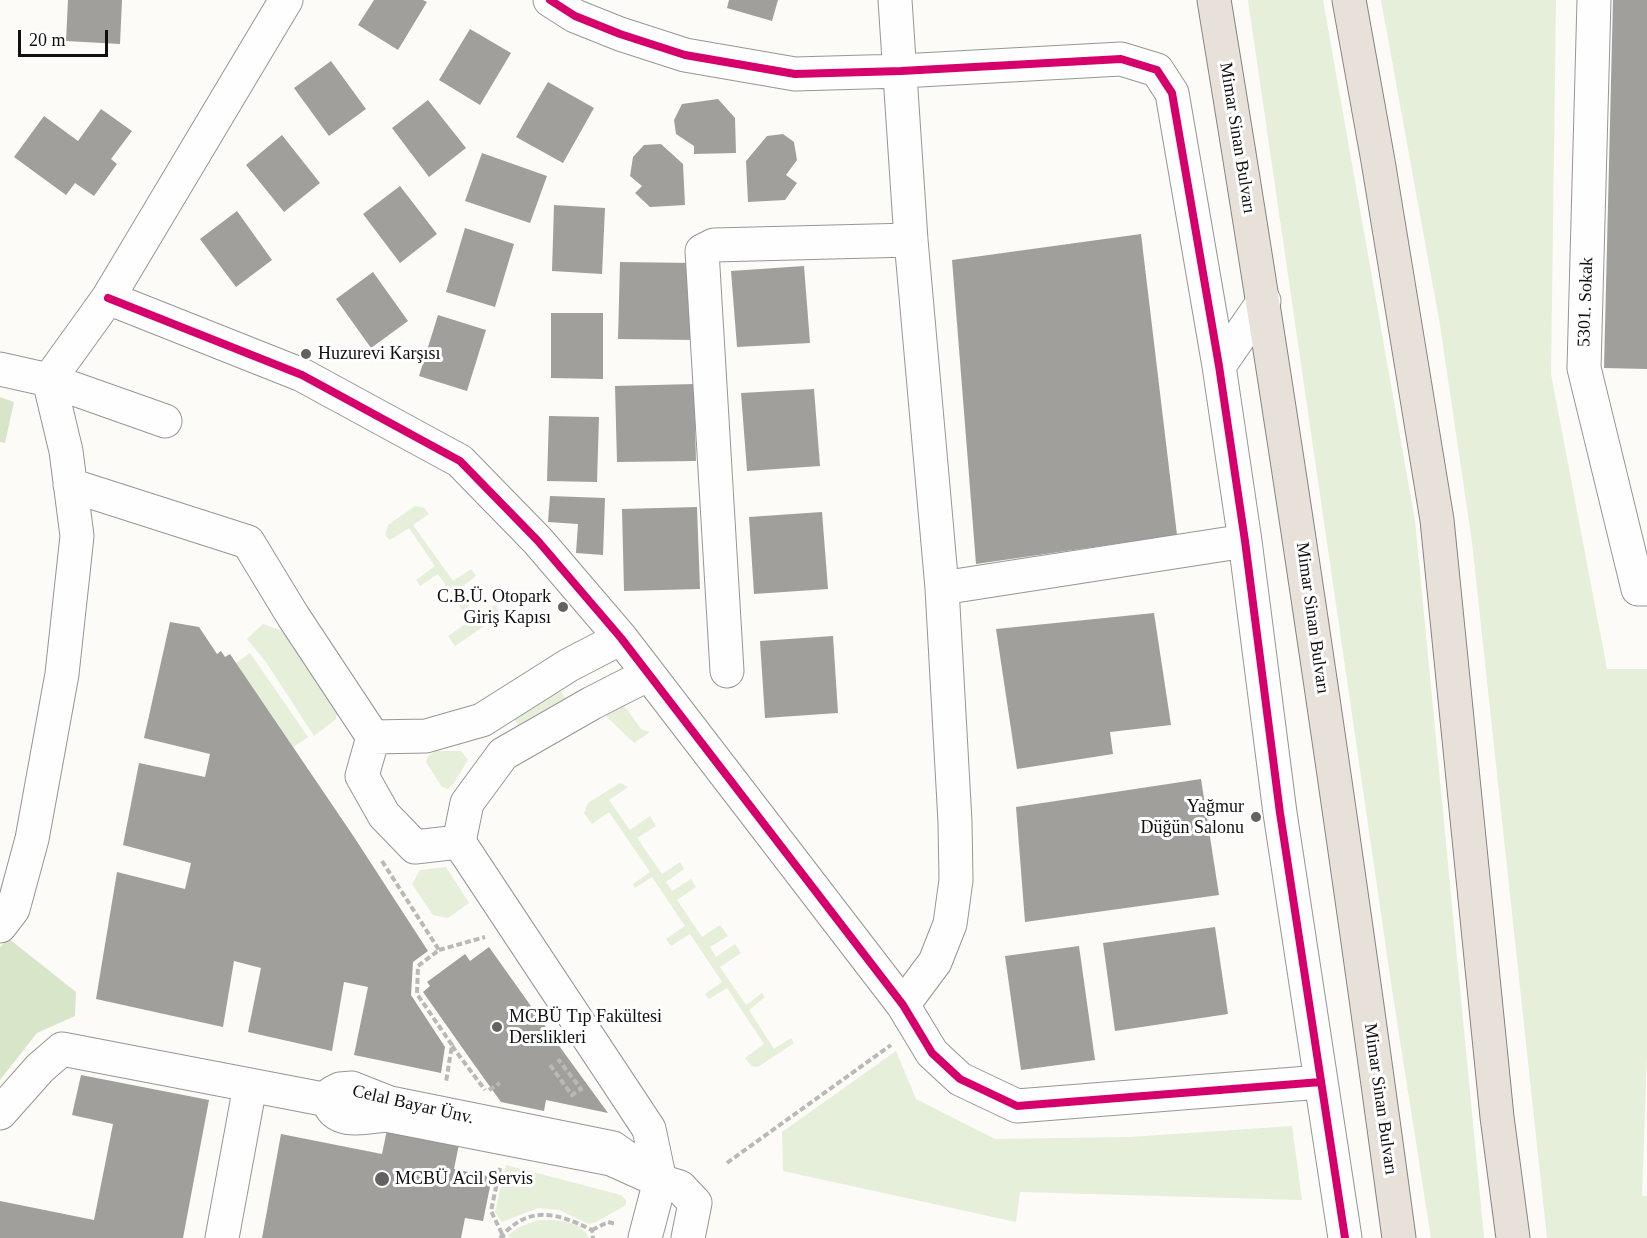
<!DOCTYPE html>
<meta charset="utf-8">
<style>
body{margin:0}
#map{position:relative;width:1647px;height:1238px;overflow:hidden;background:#fcfbf7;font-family:"Times New Roman",serif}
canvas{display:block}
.scale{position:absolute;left:18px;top:30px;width:90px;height:27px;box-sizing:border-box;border:3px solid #101010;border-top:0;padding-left:8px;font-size:18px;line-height:21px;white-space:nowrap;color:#101010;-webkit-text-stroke:4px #fff;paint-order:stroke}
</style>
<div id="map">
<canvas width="1647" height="1238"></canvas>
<div class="scale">20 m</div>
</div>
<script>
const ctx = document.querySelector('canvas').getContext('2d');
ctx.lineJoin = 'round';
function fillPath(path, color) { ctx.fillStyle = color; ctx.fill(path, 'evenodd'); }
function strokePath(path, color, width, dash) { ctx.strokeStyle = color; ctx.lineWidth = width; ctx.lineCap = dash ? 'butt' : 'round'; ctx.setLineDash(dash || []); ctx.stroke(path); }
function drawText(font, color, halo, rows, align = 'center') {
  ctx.font = font + ' "Times New Roman",serif'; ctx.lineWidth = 6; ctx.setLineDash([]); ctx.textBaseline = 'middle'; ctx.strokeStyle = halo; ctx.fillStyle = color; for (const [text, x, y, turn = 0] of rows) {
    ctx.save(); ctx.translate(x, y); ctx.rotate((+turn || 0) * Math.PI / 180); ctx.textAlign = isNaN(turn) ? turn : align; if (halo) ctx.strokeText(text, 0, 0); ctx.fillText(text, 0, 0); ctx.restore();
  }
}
fillPath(new Path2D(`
 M1248 0H1323L1415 521 1484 1238H1431L1393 996Z
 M1381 0H1556L1551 374 1607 669H1647V1053L1642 1196H1647V1238H1547L1472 542 1440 325Z
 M415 506 424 508 429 514 413 525 453 581 471 569 476 576 458 590 478 618 495 605 498 610 496 618 455 646 448 636 470 621 438 574 420 586 416 580 435 566 409 528 390 540 385 535 388 525Z
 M263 624 282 631 338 709 336 719 314 736 266 662 247 639Z
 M250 653 308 737 293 747 236 663Z
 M560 690 565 698 518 725 513 717Z
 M623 704 641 729 650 732 634 743 606 716Z
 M436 751H461L468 760 454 783 448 789 442 787 426 762 428 756Z
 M620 783 628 787 609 800 630 830 650 816 656 826 637 838 662 874 680 862 684 869 666 882 672 891 691 879 696 887 677 900 702 937 720 925 728 936 710 947 716 957 735 944 741 953 720 967 746 1005 762 993 765 997 749 1010 774 1049 791 1038 794 1043 758 1067 751 1066 745 1058 764 1044 727 988 709 999 705 994 722 982 690 934 671 946 666 939 685 926 652 877 635 888 633 884 650 872 609 812 592 824 584 813 588 803Z
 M446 867 469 903 448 918 433 915 412 884 420 870Z
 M896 1051 916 1099 995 1139 1130 1137 1292 1126 1302 1200 1020 1192 1016 1222 783 1171 782 1132Z
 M506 1165 621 1195 626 1200V1205L596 1222 589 1224 559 1210 538 1208 502 1222 495 1212Z
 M539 1220C557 1220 580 1220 589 1238H510L508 1235 519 1227Z`), '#e5efda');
fillPath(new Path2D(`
 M0 397 14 402 5 443 0 442Z
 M8 938 76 992 75 1016 37 1033 0 1080V947Z`), '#d7e6c9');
fillPath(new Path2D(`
 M68 0H122L120 44 66 41Z
 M374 0H423L427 2 398 50 358 25Z
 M729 0H778L772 21 727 8Z
 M1613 0H1647V369L1604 368Z
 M470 29 511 53 480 105 439 80Z
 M331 61 366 109 329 136 294 88Z
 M548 82 594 108 563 163 516 137Z
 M718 99 735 118 736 153 694 154V146L676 134 674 120 682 104Z
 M428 100 466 148 429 177 392 128Z
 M101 109 132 131 111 159 117 164 94 196 75 183 66 195 14 157 44 116 78 141Z
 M783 134 794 142 797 160 786 175 797 183 785 200 748 202 746 161 767 136Z
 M282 135 320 183 284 212 246 165Z
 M661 144 683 164 685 205 650 207 635 193 642 186 630 176 633 157 644 145Z
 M482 153 547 176 530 223 465 201Z
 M400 186 437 234 400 263 363 214Z
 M554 205 605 208 602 274 552 271Z
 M237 211 272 260 236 287 200 239Z
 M465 228 514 244 495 307 446 292Z
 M1141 234 1177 535 976 564 952 260Z
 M620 262 696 263 694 340 618 339Z
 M804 266 810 343 737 347 731 271Z
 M373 272 408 321 371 348 336 299Z
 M551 313H603V379L551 378Z
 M438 315 486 330 467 391 419 376Z
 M694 384 696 461 617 462 615 386Z
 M814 389 820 466 747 471 741 393Z
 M549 416 599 417 597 482 547 481Z
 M550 496 605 498 603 555 576 553 578 524 548 522Z
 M697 507 700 589 624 591 622 509Z
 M822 512 828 589 754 594 749 517Z
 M1154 613 1171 725 1110 732 1113 754 1017 769 996 629Z
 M170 622 199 627 217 654 221 651 225 657 230 654 354 837 428 951 413 962 411 995 445 1047 441 1073 354 1055 368 987 344 982 332 1051 248 1032 261 968 234 961 223 1027 96 999 117 872 185 889 191 863 123 845 139 763 205 777 210 754 144 738Z
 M833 636 838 713 765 718 760 641Z
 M1201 779 1219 895 1025 922 1016 807Z
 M1215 927 1228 1014 1115 1031 1103 943Z
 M1079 946 1095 1060 1021 1070 1005 956Z
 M489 947 565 1054 608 1113 546 1100 544 1111 501 1102 473 1063 423 992 430 986 427 982 465 954 470 961Z
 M81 1075 209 1100 183 1238H0V1201L94 1220 113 1124 72 1115Z
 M389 1120 461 1134 454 1169 492 1177 483 1221 465 1218 461 1238H262L281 1134 382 1154Z`), '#a09f9c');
const minor = new Path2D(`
 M550 0 575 16 620 34 685 55 795 74 901 71 1121 59 1157 70 1172 93 1219 366 1245 541 1280 813 1345 1238
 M895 0 911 240 942 588 955 822 956 880 950 924 935 962 903 1005
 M1594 0 1584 368 1638 589H1647
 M108 298 302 375 460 461 538 541 621 638 903 1005 932 1053 960 1079 1017 1106 1321 1082
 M1219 366 1264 301
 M0 369 49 380 165 421
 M70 485 248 542 293 616 373 737
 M942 588 1245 541
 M621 638 569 665 482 720 426 736 373 737 362 776 384 815 415 847 459 842 467 803 503 754 592 703 647 675
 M727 671 702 251 714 245 911 240
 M459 842 649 1129 660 1181 645 1238
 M0 926 13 909 32 839 62 674 77 536 66 451 49 380 108 298 286 0
 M0 1113 40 1068 62 1049 328 1100
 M660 1181 613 1148 390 1103 352 1088 340 1089 332 1093 328 1100C335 1126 366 1117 386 1115L611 1159 660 1181 680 1187 695 1203 688 1238
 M222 1238 250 1086`);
const highway = new Path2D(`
 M1214 0C1282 412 1343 824 1399 1238
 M1349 0 1378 161 1437 520 1497 1117 1513 1238`);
strokePath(minor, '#969694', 35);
strokePath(highway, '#848381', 35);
strokePath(new Path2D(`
 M382 861 439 950 418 966 417 994 452 1045 446 1082
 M439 950 485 937
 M452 1046 485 1090
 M550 1065 572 1095 581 1089 558 1059
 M489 1090 500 1083
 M727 1163 891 1045
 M500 1168 491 1211 504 1238
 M592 1230 608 1222 616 1224
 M500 1238C529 1204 557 1213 592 1230L593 1238`), '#b9b9b8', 4, [6, 3]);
strokePath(minor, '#fffefe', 33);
strokePath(highway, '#e8e1d9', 33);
strokePath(new Path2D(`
 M550 0 575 16 620 34 685 55 795 74 901 71 1121 59 1157 70 1172 93 1219 366 1245 541 1280 813 1345 1238
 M108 298 302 375 460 461 538 541 621 638 903 1005 932 1053 960 1079 1017 1106 1321 1082`), '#d6006c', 8);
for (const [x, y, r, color] of [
 [306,354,6,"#636261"],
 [563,607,6,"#636261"],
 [1256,817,6,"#636261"],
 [497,1027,6,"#636261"],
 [382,1179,8,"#636261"]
]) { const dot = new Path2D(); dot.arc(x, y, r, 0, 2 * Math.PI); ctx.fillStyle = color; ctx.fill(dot); strokePath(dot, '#fff', 2); }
drawText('18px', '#101010', '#fff', [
 ["Mimar Sinan Bulvarı",1237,138,81],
 ["5301. Sokak",1586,302,-88],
 ["Mimar Sinan Bulvarı",1312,618,82],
 ["Mimar Sinan Bulvarı",1380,1099,82],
 ["Celal Bayar Ünv.",413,1105,13]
]);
drawText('18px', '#101010', '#fff', [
 ["Huzurevi Karşısı",318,354],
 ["C.B.Ü. Otopark",551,597,"right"],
 ["Giriş Kapısı",551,618,"right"],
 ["Yağmur",1244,807,"right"],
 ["Düğün Salonu",1244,828,"right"],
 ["MCBÜ Tıp Fakültesi",509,1017],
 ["Derslikleri",509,1038],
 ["MCBÜ Acil Servis",395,1179]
], 'left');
</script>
